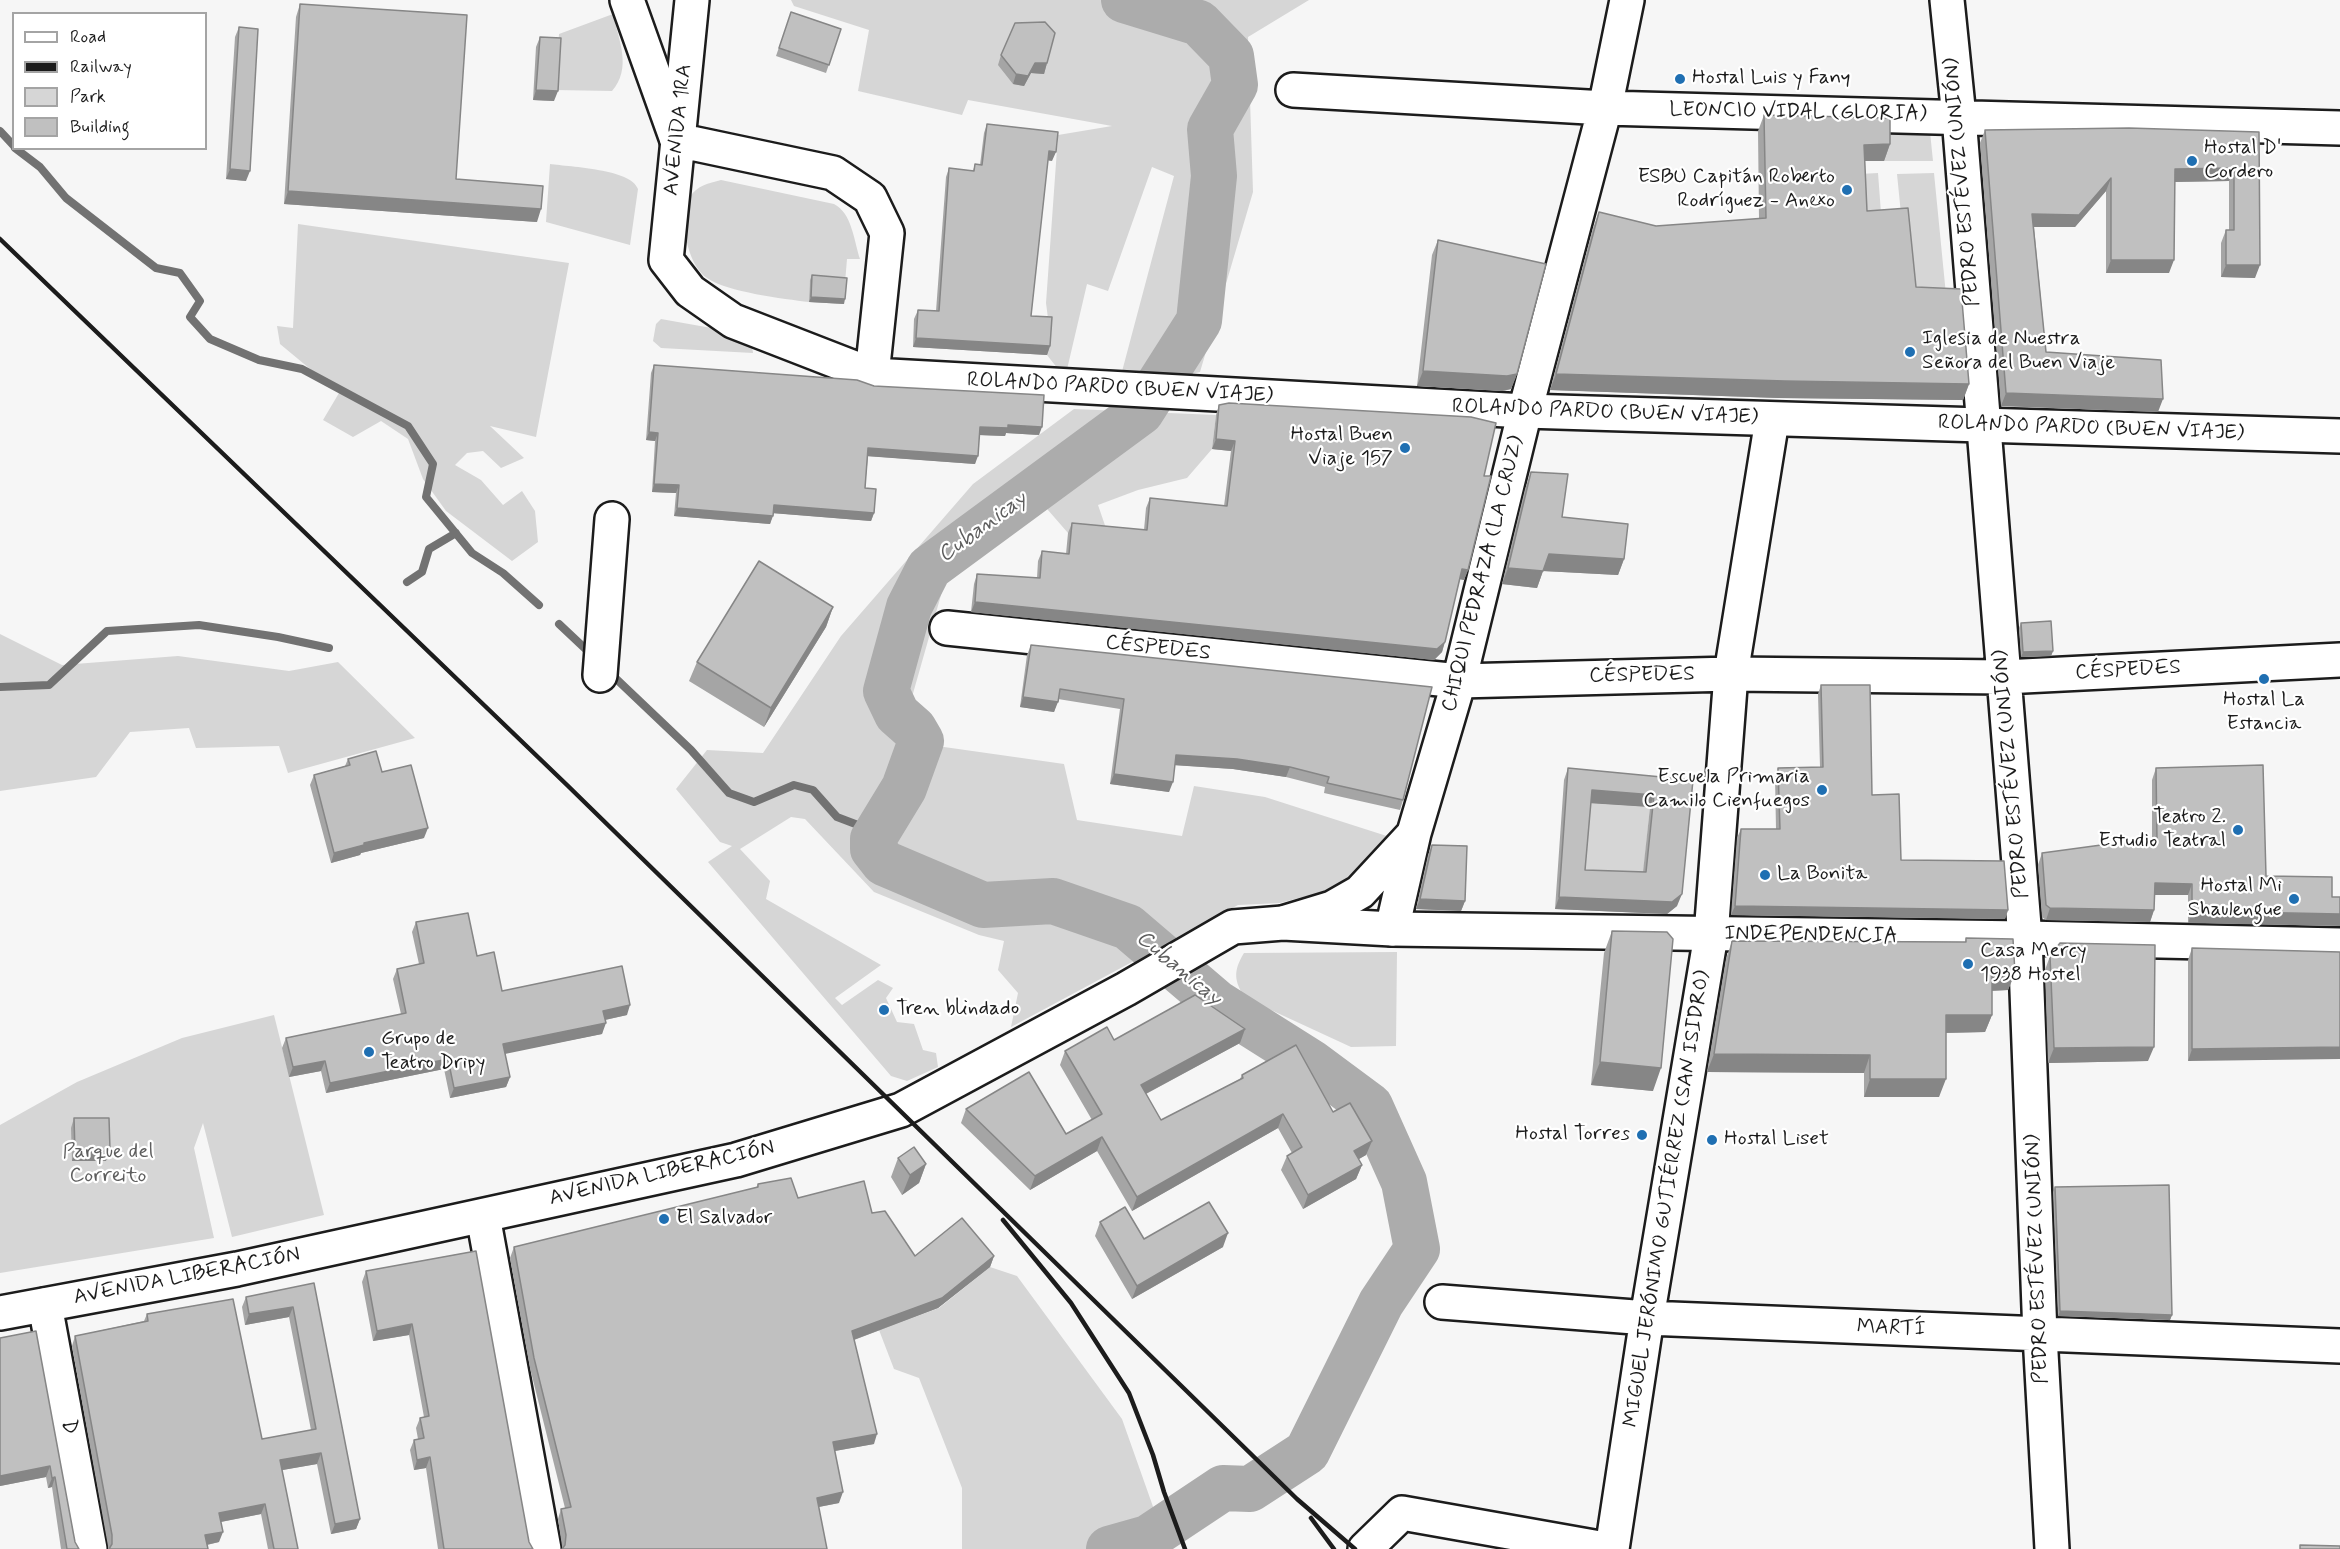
<!DOCTYPE html>
<meta charset="utf-8">
<style>
body{margin:0}
#map{position:relative;width:2340px;height:1549px;overflow:hidden;background:#f6f6f6;font-family:Mynerve,sans-serif}
canvas{display:block}
.legend{position:absolute;left:12px;top:12px;width:195px;height:138px;box-sizing:border-box;background:#fff;border:2px solid #a4a4a4;margin:0;padding:8px 10px;list-style:none;font-size:18px;color:#1c1c1c}
.legend li{display:flex;align-items:center;gap:12px;height:30px}
.legend b{width:30px;border:2px solid #a4a4a4}
</style>
<div id="map">
<canvas width="2340" height="1549"></canvas>
<ul class="legend">
<li><b style="height:8px;background:#fff"></b>Road</li>
<li><b style="height:8px;background:#1c1c1c"></b>Railway</li>
<li><b style="height:16px;background:#d6d6d6"></b>Park</li>
<li><b style="height:16px;background:#c0c0c0"></b>Building</li>
</ul>
</div>
<script>
const ctx = document.querySelector('canvas').getContext('2d');
ctx.lineJoin = 'round';
function fillPath(path, color) { ctx.fillStyle = color; ctx.fill(path, 'evenodd'); }
function strokePath(path, color, width, dash) { ctx.strokeStyle = color; ctx.lineWidth = width; ctx.lineCap = dash ? 'butt' : 'round'; ctx.setLineDash(dash || []); ctx.stroke(path); }
function drawText(font, color, halo, rows, align = 'center') {
  ctx.font = font + ' Mynerve,sans-serif'; ctx.lineWidth = 4.5; ctx.setLineDash([]); ctx.textBaseline = 'middle'; ctx.strokeStyle = halo; ctx.fillStyle = color; for (const [text, x, y, turn = 0] of rows) {
    ctx.save(); ctx.translate(x, y); ctx.rotate((+turn || 0) * Math.PI / 180); ctx.textAlign = isNaN(turn) ? turn : align; if (halo) ctx.strokeText(text, 0, 0); ctx.fillText(text, 0, 0); ctx.restore();
  }
}
fillPath(new Path2D(`
 M791 0H1309L1248 37 1253 192 1200 372 1161 381 1120 379 1174 176 1152 167 1108 291 1087 284 1065 378 1047 355 1049 326 1046 303 1058 135 1112 126 968 100 962 115 858 91 869 30 794 6Z
 M613 14C619 41 632 68 612 91L555 90 559 34Z
 M1884 131 1930 132 1933 161H1884Z
 M550 164C571 167 631 169 638 189L630 245 546 222Z
 M1878 173 1882 226 1861 227 1859 174Z
 M1934 173 1947 305 1910 304 1897 174Z
 M721 180 834 204C852 213 854 241 860 259H847L845 283 810 281 809 302C784 299 727 292 707 278 687 265 678 217 690 197 696 186 709 183 721 180Z
 M298 224 569 263 536 437 490 426 524 458 501 468 483 451 467 453 455 465 481 480 503 505 522 491 535 511 538 542 512 561 446 511 423 479 408 439 381 421 353 437 323 420 339 393 280 344 277 326 293 328Z
 M661 319 745 334 751 339 753 353 661 348 653 341 656 324Z
 M1074 409 1216 415 1212 449 1187 478 1138 490 1098 505 1109 537 1068 533 1041 502 945 581 908 711 930 745 1064 764 1077 820 1182 836 1194 786 1265 797 1393 838 1363 869 1334 889 1280 903 1238 905 1011 1027 1018 993 998 970 1004 941 979 935 874 892 805 819 791 817 740 849 770 881 766 899 881 965 835 998 842 1005 878 980 893 988 886 998 897 1022 914 1024 923 1050 936 1053 938 1067 907 1081 891 1076 708 862 732 846 720 842 676 789 707 750 763 753 841 636 973 484Z
 M0 634 62 665 178 656 289 671 338 662 415 738 288 773 279 746 196 748 189 728 130 732 96 777 0 791Z
 M1587 803 1650 807 1642 885 1581 882Z
 M1397 952 1396 1046 1351 1047 1245 998C1234 981 1233 971 1244 953Z
 M274 1015 324 1215 232 1237 203 1123 194 1148 214 1238 0 1273V1125L77 1082 182 1038Z
 M990 1267 1017 1276 1122 1419 1168 1549H962V1488L919 1378 894 1369 879 1330 939 1308Z`), '#d6d6d6');
strokePath(new Path2D(`
 M0 131 14 146
 M15 148 40 167 66 198 156 268 180 273 200 301 190 317 210 339 259 360 302 369 408 426 433 464 426 497 472 553 503 573 539 605
 M407 582 422 572 429 549 456 533
 M559 624 593 656
 M610 673 691 750 729 793 754 802 794 785 813 790 837 817 858 825
 M0 687 49 685 107 631 199 625 278 637 329 648`), '#727272', 8);
strokePath(new Path2D(`
 M1109 1549 1148 1538 1223 1488 1250 1489 1307 1452 1381 1303 1417 1249 1404 1182 1370 1106 1312 1063 1217 1003 1128 927 1053 901 983 905 884 863 873 849V839L904 788 921 741 914 729 897 714 886 691 909 607 929 568 1141 412 1199 321 1214 176 1210 129 1235 85 1231 56 1199 23 1124 0`), '#acacac', 46);
const minor = new Path2D(`
 M627 0 677 140
 M1947 0 1959 117 2025 938 2040 1335 2052 1549
 M1293 90 1605 108 2340 128
 M947 628 1459 681 1731 674 2004 677 2340 660
 M600 675 612 519
 M1286 922 1332 908 1360 892 1411 837
 M1392 929 1414 833 1459 681 1525 411 1605 108 1627 0
 M483 1216 544 1549
 M1442 1302 1647 1318 2340 1346
 M45 1305 90 1549
 M1365 1549 1402 1513 1605 1549
 M1612 1549 1647 1318 1711 935 1731 674 1772 420`);
const major = new Path2D(`
 M692 0 666 260 690 291 733 321 872 375 1525 411 2340 436
 M677 140 833 173 870 198 887 233 872 375
 M0 1313 237 1269 736 1160 901 1110 1126 989 1233 927 1283 923 1392 929 2025 938 2340 945`);
strokePath(minor, '#1c1c1c', 38);
strokePath(major, '#1c1c1c', 38);
strokePath(minor, '#fff', 33);
strokePath(major, '#fff', 33);
strokePath(new Path2D(`
 M0 239 567 785 1297 1499 1355 1549
 M1003 1220 1071 1303 1129 1393 1153 1455 1164 1492 1185 1549
 M1311 1518 1334 1549`), '#1c1c1c', 4.5);
fillPath(new Path2D(`
 M300 4 456 179 537 222 284 204 296 17Z
 M791 12 841 29 826 73 776 56Z
 M239 27 246 181 226 179 235 37Z
 M540 37 554 101 533 100 536 47Z
 M1001 55 1047 63 1044 74 1031 73 1024 86 1013 84 998 65Z
 M1764 115 1890 144 1884 161H1865L1867 211 1916 287 1969 384 1963 400 1779 398 1550 390 1593 228 1599 212 1656 226 1759 219 1758 131Z
 M987 124 1052 161 1048 160 1031 316 1050 346 1047 355 913 347 914 319 918 310 936 311 946 177 949 168 973 171 975 164 980 165 984 133Z
 M1985 130 2259 132 2255 278 2221 277V243L2226 230H2229V181L2175 182 2169 273H2106V191L2075 227H2034L2046 352 2158 412 2001 406 1980 143Z
 M1438 240 1517 374 1511 389 1502 391 1417 386 1432 255Z
 M812 275 844 304 809 302 810 280Z
 M654 365 874 386 1039 435 1006 433 1005 436 980 435 975 464 868 456 865 488 874 513 871 521 773 513 770 524 674 516 676 493 652 492 655 441 646 440 651 373Z
 M1219 405 1484 476 1468 570 1464 580 1460 579 1442 652 1434 660 971 612 974 584 977 574 1037 578 1038 561 1042 551 1066 554 1068 533 1072 523 1144 530 1146 508 1150 498 1224 506 1231 451 1212 449 1216 415Z
 M1531 472 1562 517 1624 559 1618 575 1543 571 1537 588 1502 584 1525 489Z
 M833 607 826 627 764 727 689 681 697 662Z
 M2021 623 2053 651 2051 656 2021 657 2019 628Z
 M1031 645 1403 800 1400 810 1324 793 1325 787 1286 777 1233 769 1175 765 1169 792 1110 784 1120 709 1058 699 1054 712 1020 707 1027 655Z
 M1821 685 1872 795 1901 860 2008 910 2005 919 1731 915 1737 838 1741 829H1776L1775 777 1778 768 1820 767 1818 694Z
 M348 759 382 772 424 838 361 853 360 855 331 863 310 785 314 775 345 766Z
 M2263 765 2188 923V895H2154V910L2150 922 2046 920 2042 917 2038 865 2042 853 2152 841V780L2156 768Z
 M1568 768 1693 780 1677 906 1667 914 1555 909 1564 780ZM1591 803 1650 807 1643 872 1585 870Z
 M1432 845 1465 901 1461 911 1416 909 1428 855Z
 M416 922 477 956 502 991 627 1015 605 1020 602 1034 505 1053 510 1077 506 1087 450 1098 444 1069 326 1093 321 1071 289 1077 282 1048 286 1038 401 1014 393 979 397 969 419 964 412 932Z
 M1612 931 1653 1091 1591 1085 1604 953Z
 M1966 938 2015 973 2008 990 1992 991V1015L1985 1032 1946 1033 1939 1097H1864V1073L1707 1072 1726 959 1732 941 1965 942Z
 M2192 948 2340 952 2188 1061V960Z
 M2050 956 2148 1061 2048 1063 2045 970Z
 M1245 1029 1240 1043 1146 1094 1161 1120 1240 1079 1242 1075 1333 1112 1372 1141 1366 1155 1358 1159 1362 1165 1356 1179 1303 1209 1281 1170 1287 1156 1292 1153 1278 1128 1132 1211 1097 1151 1030 1190 961 1123 966 1109 1066 1134 1092 1120 1060 1065 1065 1051 1114 1040Z
 M74 1118 106 1161H72L71 1128Z
 M898 1158 926 1164 919 1183 902 1195 891 1177Z
 M758 1184 798 1198 872 1213 915 1256H994L990 1267 938 1308 854 1340 874 1444 835 1451 839 1503 819 1507 562 1549V1546L558 1519 561 1509 565 1508 530 1368 510 1258 514 1247 756 1188Z
 M2055 1187 2172 1315 2170 1320 2058 1316 2053 1192Z
 M1100 1222 1144 1239 1223 1247 1132 1299 1095 1236Z
 M476 1251 529 1542 533 1549H438L426 1468 414 1470 410 1450 414 1440 418 1439 416 1428 420 1418 424 1417 409 1335 373 1341 362 1282 366 1271Z
 M314 1283 360 1519 356 1529 331 1534 317 1464 282 1470 298 1549H268L261 1514 221 1522 219 1542 207 1545 108 1549V1546L72 1346 75 1336 144 1321 147 1314 262 1439 311 1430 289 1317 245 1325 242 1307 246 1297Z
 M36 1331 75 1542 79 1549H61L52 1487 48 1488 46 1477 0 1486V1338Z`), '#a5a5a5');
fillPath(new Path2D(`
 M1035 63H1047L1044 74 1031 73 1024 86 1013 84 1016 74Z
 M536 90 558 91 554 101 533 100Z
 M1890 144 1884 161H1858L1864 145Z
 M1049 151 1056 152 1052 161 1046 160Z
 M2234 168 2229 181 2170 182 2175 169Z
 M230 169 250 171 246 181 226 179Z
 M2111 178 2106 191 2075 227H2028L2032 214Z
 M288 191 541 209 537 222 284 204Z
 M2111 260H2174L2169 273H2106Z
 M2226 265H2260L2255 278 2221 277Z
 M811 297 845 299 844 304 809 302Z
 M916 338 1050 346 1047 355 913 347Z
 M1423 371 1517 374 1511 389 1502 391 1417 386Z
 M1556 374 1969 384 1963 400 1779 398 1550 390Z
 M2006 393 2163 399 2158 412 2001 406Z
 M1008 425 1042 427 1039 435 1006 433 1005 436 978 435 980 427Z
 M649 432 658 433 655 441 646 440Z
 M1216 439 1235 441 1231 451 1212 449Z
 M868 448 978 456 975 464 865 456Z
 M654 484 679 485 676 493 652 492Z
 M774 505 874 513 871 521 771 513Z
 M677 508 773 516 770 524 674 516Z
 M1549 554 1624 559 1618 575 1543 571Z
 M1508 568 1543 571 1537 588 1502 584Z
 M1462 569 1468 570 1464 580 1459 579Z
 M975 602 1445 642 1442 652 1434 660 971 612Z
 M833 607 826 627 764 727 771 708Z
 M2053 651 2051 656 2021 657 2023 652Z
 M1023 697 1058 702 1054 712 1020 707Z
 M1176 755 1237 759 1290 767 1286 777 1233 769 1172 765Z
 M1114 774 1173 782 1169 792 1110 784Z
 M1592 790 1654 795 1650 807 1587 803Z
 M428 828 424 838 361 853 360 855 331 863 334 853 364 843Z
 M2155 883 2192 884 2188 895H2150Z
 M1682 894 1677 906 1667 914 1555 909 1559 897Z
 M1420 899 1465 901 1461 911 1416 909Z
 M1735 906 2008 910 2005 919 1731 915Z
 M2050 908 2154 910 2150 922 2046 920Z
 M2192 911 2340 914V926L2188 923Z
 M1992 973H2015L2008 990 1985 991Z
 M630 1005 627 1015 600 1021 603 1011Z
 M1946 1015H1992L1985 1032 1940 1033Z
 M606 1023 602 1034 500 1055 503 1044Z
 M1245 1029 1240 1043 1136 1099 1141 1085Z
 M2154 1047 2148 1061 2048 1063 2054 1048Z
 M2340 1047V1059L2188 1061 2192 1049Z
 M1714 1054 1870 1055 1864 1073 1707 1072Z
 M448 1059 444 1069 326 1093 330 1083Z
 M325 1061 321 1071 289 1077 293 1067Z
 M1600 1062 1661 1068 1653 1091 1591 1085Z
 M510 1077 506 1087 450 1098 454 1088Z
 M1870 1079H1946L1939 1097H1864Z
 M1283 1114 1278 1128 1132 1211 1137 1197Z
 M1102 1137 1097 1151 1030 1190 1035 1176Z
 M1372 1141 1366 1155 1349 1165 1354 1151Z
 M110 1150 106 1161H72L75 1151Z
 M926 1164 919 1183 902 1195 910 1175Z
 M1362 1165 1356 1179 1303 1209 1308 1195Z
 M1228 1233 1223 1247 1132 1299 1137 1286Z
 M994 1256 990 1267 938 1308 848 1342 852 1331Z
 M293 1307 289 1317 245 1325 249 1314Z
 M2060 1311 2172 1315 2170 1320 2058 1316Z
 M412 1324 409 1335 373 1341 377 1331Z
 M877 1434 874 1444 829 1452 833 1442Z
 M321 1453 317 1464 277 1471 280 1460Z
 M430 1457 426 1468 414 1470 417 1460Z
 M50 1466 46 1477 0 1486V1476Z
 M55 1477 52 1487 48 1488 52 1478Z
 M843 1492 839 1503 813 1508 817 1498Z
 M265 1504 261 1514 215 1523 219 1513Z
 M360 1519 356 1529 331 1534 335 1524Z
 M223 1532 219 1542 201 1546 205 1535Z`), '#868686');
const building = new Path2D(`
 M300 4 467 15 456 179 543 186 541 209 288 191Z
 M791 12 841 29 829 65 779 48Z
 M1045 22 1055 33 1047 63H1035L1028 76 1016 74 1001 55 1015 23Z
 M239 27 258 29 250 171 230 169Z
 M540 37 561 38 558 91 536 90Z
 M1764 115 1890 118V144L1864 145 1867 211 1908 208 1916 287 1961 289 1969 384 1785 381 1556 374 1599 212 1656 226 1766 218Z
 M987 124 1058 132 1056 152 1049 151 1031 316 1052 317 1050 346 916 338 918 310 939 311 949 168 974 171 975 164 982 165Z
 M2129 128 2259 132 2260 265H2226V230H2234V168L2175 169 2174 260H2111V178L2079 215 2032 214 2046 352 2161 360 2163 399 2006 393 1985 130Z
 M1438 240 1546 264 1517 374 1507 376 1423 371Z
 M812 275 847 278 845 299 811 297Z
 M654 365 857 380 874 386 1044 395 1042 427 1008 425V428L980 427 978 456 868 448 865 488 876 489 874 513 774 505 773 516 677 508 679 485 654 484 658 433 649 432Z
 M1229 403 1471 417 1496 423 1484 476H1491L1468 570 1462 569 1445 642 1437 649 975 602 977 574 1040 578 1042 551 1069 554 1072 523 1147 530 1150 498 1227 506 1235 441 1216 439 1219 405Z
 M1531 472 1568 474 1562 517 1628 524 1624 559 1549 554 1543 571 1508 568Z
 M759 561 833 607 771 708 697 662Z
 M2051 621 2053 651 2023 652 2021 623Z
 M1031 645 1432 687 1403 800 1327 783 1329 777 1290 767 1237 759 1176 755 1173 782 1114 774 1124 699 1060 689 1058 702 1023 697Z
 M1821 685H1870L1872 795 1899 794 1901 860 2004 861 2008 910 1735 906 1741 829H1780L1778 768 1823 767Z
 M376 751 382 772 411 765 428 828 364 843V845L334 853 314 775 350 765 348 759Z
 M2263 765 2266 876 2332 877V897H2340V914L2192 911V884L2155 883 2154 910 2050 908 2046 905 2042 853 2116 843 2157 841 2156 768Z
 M1568 768 1693 780 1682 894 1672 902 1559 897ZM1592 790 1654 795 1646 872 1585 870Z
 M1432 845 1467 846 1465 901 1420 899Z
 M468 913 477 956 494 952 502 991 622 966 630 1005 603 1011 606 1023 503 1044 510 1077 454 1088 448 1059 330 1083 325 1061 293 1067 286 1038 406 1013 397 969 424 963 416 922Z
 M1612 931 1667 932 1673 939 1661 1068 1600 1062Z
 M1966 938 2013 939 2015 973H1992V1015H1946V1079H1870V1055L1714 1054 1732 941 1966 942Z
 M2060 943 2155 945 2154 1047 2054 1048 2050 956Z
 M2192 948 2340 952V1047L2192 1049Z
 M1195 995 1245 1029 1141 1085 1161 1120 1243 1078 1242 1075 1296 1045 1333 1112 1350 1103 1372 1141 1354 1151 1362 1165 1308 1195 1287 1156 1302 1147 1283 1114 1137 1197 1102 1137 1035 1176 966 1109 1029 1072 1066 1134 1102 1114 1065 1051 1107 1027 1114 1040Z
 M74 1118H109L110 1150 75 1151Z
 M914 1147 926 1164 910 1175 898 1158Z
 M791 1178 798 1198 864 1181 872 1213 885 1211 915 1256 962 1218 994 1256 942 1298 852 1331 877 1434 833 1442 843 1492 817 1498 827 1549H562L565 1545 566 1535 561 1509 571 1507 534 1358 514 1247 758 1187V1184Z
 M2169 1185 2172 1315 2060 1311 2055 1187Z
 M1209 1202 1228 1233 1137 1286 1100 1222 1125 1207 1144 1239Z
 M476 1251 529 1542 533 1549H444L430 1457 417 1460 414 1440 424 1438 420 1418 429 1416 412 1324 377 1331 366 1271Z
 M314 1283 360 1519 335 1524 321 1453 280 1460 298 1549H274L265 1504 219 1513 223 1532 205 1535 208 1549H109L112 1544V1535L75 1336 148 1321 147 1314 233 1299 262 1439 316 1429 293 1307 249 1314 246 1297Z
 M36 1331 75 1542 79 1549H67L55 1477 52 1478 50 1466 0 1476V1338Z
 M2300 1545 2340 1546V1549H2300Z`);
fillPath(building, '#c0c0c0');
strokePath(building, '#868686', 1.5);
for (const [x, y, r, color] of [
 [1680,79,6,"#1f6fb2"],
 [2192,161,6,"#1f6fb2"],
 [1847,190,6,"#1f6fb2"],
 [1910,352,6,"#1f6fb2"],
 [1405,448,6,"#1f6fb2"],
 [2264,679,6,"#1f6fb2"],
 [1822,790,6,"#1f6fb2"],
 [2238,830,6,"#1f6fb2"],
 [1765,875,6,"#1f6fb2"],
 [2294,899,6,"#1f6fb2"],
 [1968,964,6,"#1f6fb2"],
 [884,1010,6,"#1f6fb2"],
 [369,1052,6,"#1f6fb2"],
 [1642,1135,6,"#1f6fb2"],
 [1712,1140,6,"#1f6fb2"],
 [664,1219,6,"#1f6fb2"]
]) { const dot = new Path2D(); dot.arc(x, y, r, 0, 2 * Math.PI); ctx.fillStyle = color; ctx.fill(dot); strokePath(dot, '#fff', 2); }
drawText('21px', '#1c1c1c', '#fff', [
 ["Hostal Luis y Fany",1692,79],
 ["Hostal D'",2204,149],
 ["Cordero",2204,173],
 ["ESBU Capitán Roberto",1835,178,"right"],
 ["Rodríguez - Anexo",1835,202,"right"],
 ["Iglesia de Nuestra",1922,340],
 ["Señora del Buen Viaje",1922,364],
 ["Hostal Buen",1393,436,"right"],
 ["Viaje 157",1393,460,"right"],
 ["Hostal La",2264,701,"center"],
 ["Estancia",2264,725,"center"],
 ["Escuela Primaria",1810,778,"right"],
 ["Camilo Cienfuegos",1810,802,"right"],
 ["Teatro 2.",2226,818,"right"],
 ["Estudio Teatral",2226,842,"right"],
 ["La Bonita",1777,875],
 ["Hostal Mi",2282,887,"right"],
 ["Shaulengue",2282,911,"right"],
 ["Casa Mercy",1980,952],
 ["1938 Hostel",1980,976],
 ["Tren blindado",896,1010],
 ["Grupo de",381,1040],
 ["Teatro Dripy",381,1064],
 ["Hostal Torres",1630,1135,"right"],
 ["Hostal Liset",1724,1140],
 ["El Salvador",676,1219]
], 'left');
drawText('21px', '#1c1c1c', '#fff', [
 ["LEONCIO VIDAL (GLORIA)",1798,113,1],
 ["AVENIDA 1RA",679,130,-84],
 ["PEDRO ESTÉVEZ (UNIÓN)",1963,182,-95],
 ["ROLANDO PARDO (BUEN VIAJE)",1120,389,3],
 ["ROLANDO PARDO (BUEN VIAJE)",1605,413,2],
 ["ROLANDO PARDO (BUEN VIAJE)",2091,429,2],
 ["CHIQUI PEDRAZA (LA CRUZ)",1484,574,-76],
 ["CÉSPEDES",1158,649,6],
 ["CÉSPEDES",2128,671,-3],
 ["CÉSPEDES",1642,676,-1],
 ["PEDRO ESTÉVEZ (UNIÓN)",2012,774,-95],
 ["INDEPENDENCIA",1811,936,1],
 ["AVENIDA LIBERACIÓN",662,1174,-13],
 ["MIGUEL JERÓNIMO GUTIÉRREZ (SAN ISIDRO)",1668,1199,-81],
 ["PEDRO ESTÉVEZ (UNIÓN)",2038,1259,-92],
 ["AVENIDA LIBERACIÓN",187,1277,-11],
 ["MARTÍ",1891,1329,2],
 ["D",68,1427,80]
]);
drawText('21px', '#5d5d5d', '#fff', [
 ["Parque del",108,1153],
 ["Correito",108,1177]
]);
drawText('italic 22px', '#5d5d5d', '#fff', [
 ["Cubanicay",983,528,-36],
 ["Cubanicay",1178,969,40]
]);
</script>
